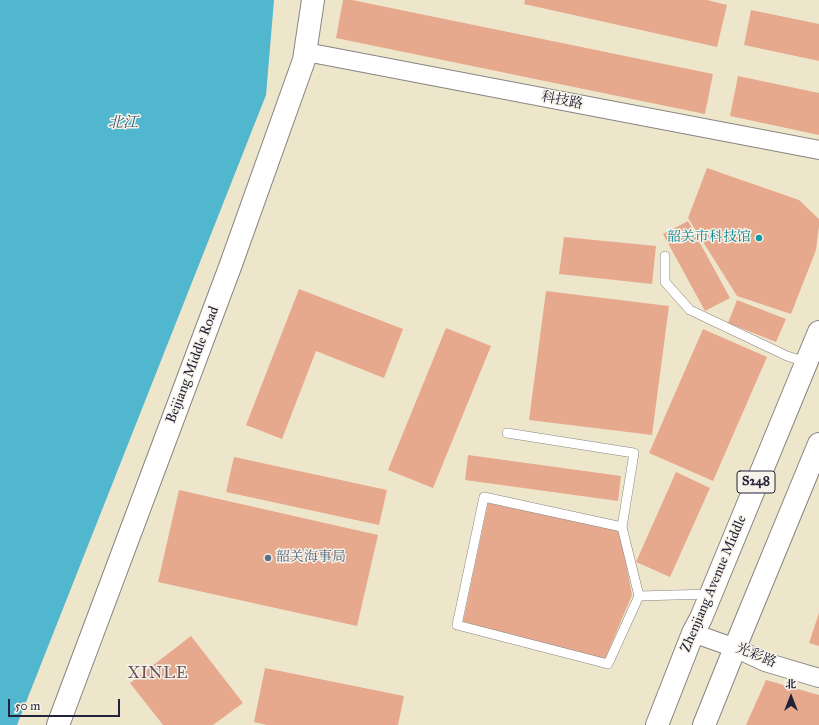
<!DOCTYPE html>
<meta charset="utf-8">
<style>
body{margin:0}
#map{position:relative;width:819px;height:725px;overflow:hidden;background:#eee6cb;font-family:"IM FELL Great Primer","Noto Serif SC",serif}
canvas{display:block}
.north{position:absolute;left:771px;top:677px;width:40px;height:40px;-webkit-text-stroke:3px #f7f3e8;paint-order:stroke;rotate:0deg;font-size:11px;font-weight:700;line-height:16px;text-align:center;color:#22223b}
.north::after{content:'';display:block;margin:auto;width:14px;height:18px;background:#22223b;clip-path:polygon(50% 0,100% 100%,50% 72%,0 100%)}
.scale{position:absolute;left:8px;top:699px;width:112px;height:18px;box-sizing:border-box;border:2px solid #22223b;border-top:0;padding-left:5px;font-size:12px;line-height:14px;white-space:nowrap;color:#22223b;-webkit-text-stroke:3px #f7f3e8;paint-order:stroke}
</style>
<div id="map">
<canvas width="819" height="725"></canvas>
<div class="north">北</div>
<div class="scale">50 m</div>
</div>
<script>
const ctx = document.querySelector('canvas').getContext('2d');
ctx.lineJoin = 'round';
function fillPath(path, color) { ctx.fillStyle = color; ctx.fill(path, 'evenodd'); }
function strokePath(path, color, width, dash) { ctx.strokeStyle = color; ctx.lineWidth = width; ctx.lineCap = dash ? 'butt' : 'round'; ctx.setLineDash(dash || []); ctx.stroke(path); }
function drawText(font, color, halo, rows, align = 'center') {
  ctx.font = font + ' "IM FELL Great Primer","Noto Serif SC",serif'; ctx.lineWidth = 3; ctx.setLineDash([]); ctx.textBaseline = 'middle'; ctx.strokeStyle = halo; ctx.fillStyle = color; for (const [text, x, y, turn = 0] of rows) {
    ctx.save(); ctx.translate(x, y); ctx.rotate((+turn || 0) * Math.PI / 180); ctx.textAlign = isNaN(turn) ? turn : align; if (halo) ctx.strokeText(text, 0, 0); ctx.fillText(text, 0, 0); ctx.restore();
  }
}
fillPath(new Path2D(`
 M0 0H274L266 95 17 725H0Z`), '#50b7ce');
fillPath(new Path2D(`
 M343 0H352L713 74 705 114 336 38Z
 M525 0H707L727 5 717 47 524 4Z
 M751 10 819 24V61L744 45Z
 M738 76 819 93V135L730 116Z
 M707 168 799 200 819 219V226L816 250 791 314 737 296 688 218Z
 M688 221 730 298 705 311 663 234Z
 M564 237 656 246 652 284 559 274Z
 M299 289 403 329 384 378 316 351 282 439 246 425Z
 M546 291 669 306 652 435 529 420Z
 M737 300 786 319 776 342 728 323Z
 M446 328 491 346 433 488 388 470Z
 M703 329 767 357 713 481 649 453Z
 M468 455 621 476 618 501 465 480Z
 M234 457 387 490 379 525 226 492Z
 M676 472 710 488 670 577 636 562Z
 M179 490 378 535 357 626 158 582Z
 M488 503 620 531 632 595 605 659 463 622Z
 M819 613V646L809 643Z
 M191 636 243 703 213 725H163L130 683Z
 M265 668 404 696 398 725H267L254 722Z
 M766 680 819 695V725H746Z`), '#e7a98d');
const service = new Path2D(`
 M665 256V282L690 310 787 356 806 362
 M507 433 634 453 622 527
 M639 596 608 664 457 625 484 497 622 527 639 596 710 594`);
const minor = new Path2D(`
 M306 52 819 150
 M693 633 735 648 765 662 819 678`);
const tertiary = new Path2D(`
 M58 725 230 267 304 60 313 0`);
const primary = new Path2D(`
 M657 725 693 633 701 618 819 332
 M704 725 741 633 819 444`);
strokePath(service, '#888483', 10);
strokePath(minor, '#888483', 20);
strokePath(tertiary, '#888483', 24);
strokePath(primary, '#888483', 24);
strokePath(service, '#fff', 9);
strokePath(minor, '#fff', 18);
strokePath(tertiary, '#fff', 22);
strokePath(primary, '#fff', 22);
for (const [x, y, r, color] of [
 [759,238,4,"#0f9aa8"],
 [268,558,4,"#5c6f8a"]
]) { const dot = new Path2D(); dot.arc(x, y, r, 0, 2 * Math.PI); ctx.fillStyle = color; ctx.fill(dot); strokePath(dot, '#f7f3e8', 1.5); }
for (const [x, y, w] of [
 [756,482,38]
]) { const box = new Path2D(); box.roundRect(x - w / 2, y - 11, w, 22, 3); ctx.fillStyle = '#f7f3e8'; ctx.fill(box); strokePath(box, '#22223b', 1); }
drawText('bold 13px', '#22223b', null, [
 ["S248",756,482]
]);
drawText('14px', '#22223b', '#f7f3e8', [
 ["科技路",562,101,11],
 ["Beijiang Middle Road",193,365,-69],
 ["Zhenjiang Avenue Middle",714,584,-67],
 ["光彩路",756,656,22]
]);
drawText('14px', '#0d838f', '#f7f3e8', [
 ["韶关市科技馆",751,238]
], 'right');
drawText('14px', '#4e5e75', '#f7f3e8', [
 ["韶关海事局",276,558]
], 'left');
drawText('italic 15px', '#32566e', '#f7f3e8', [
 ["北江",123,123]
]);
ctx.letterSpacing = '1px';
drawText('16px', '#675158', '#f7f3e8', [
 ["XINLE",158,674]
]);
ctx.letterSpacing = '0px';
</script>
